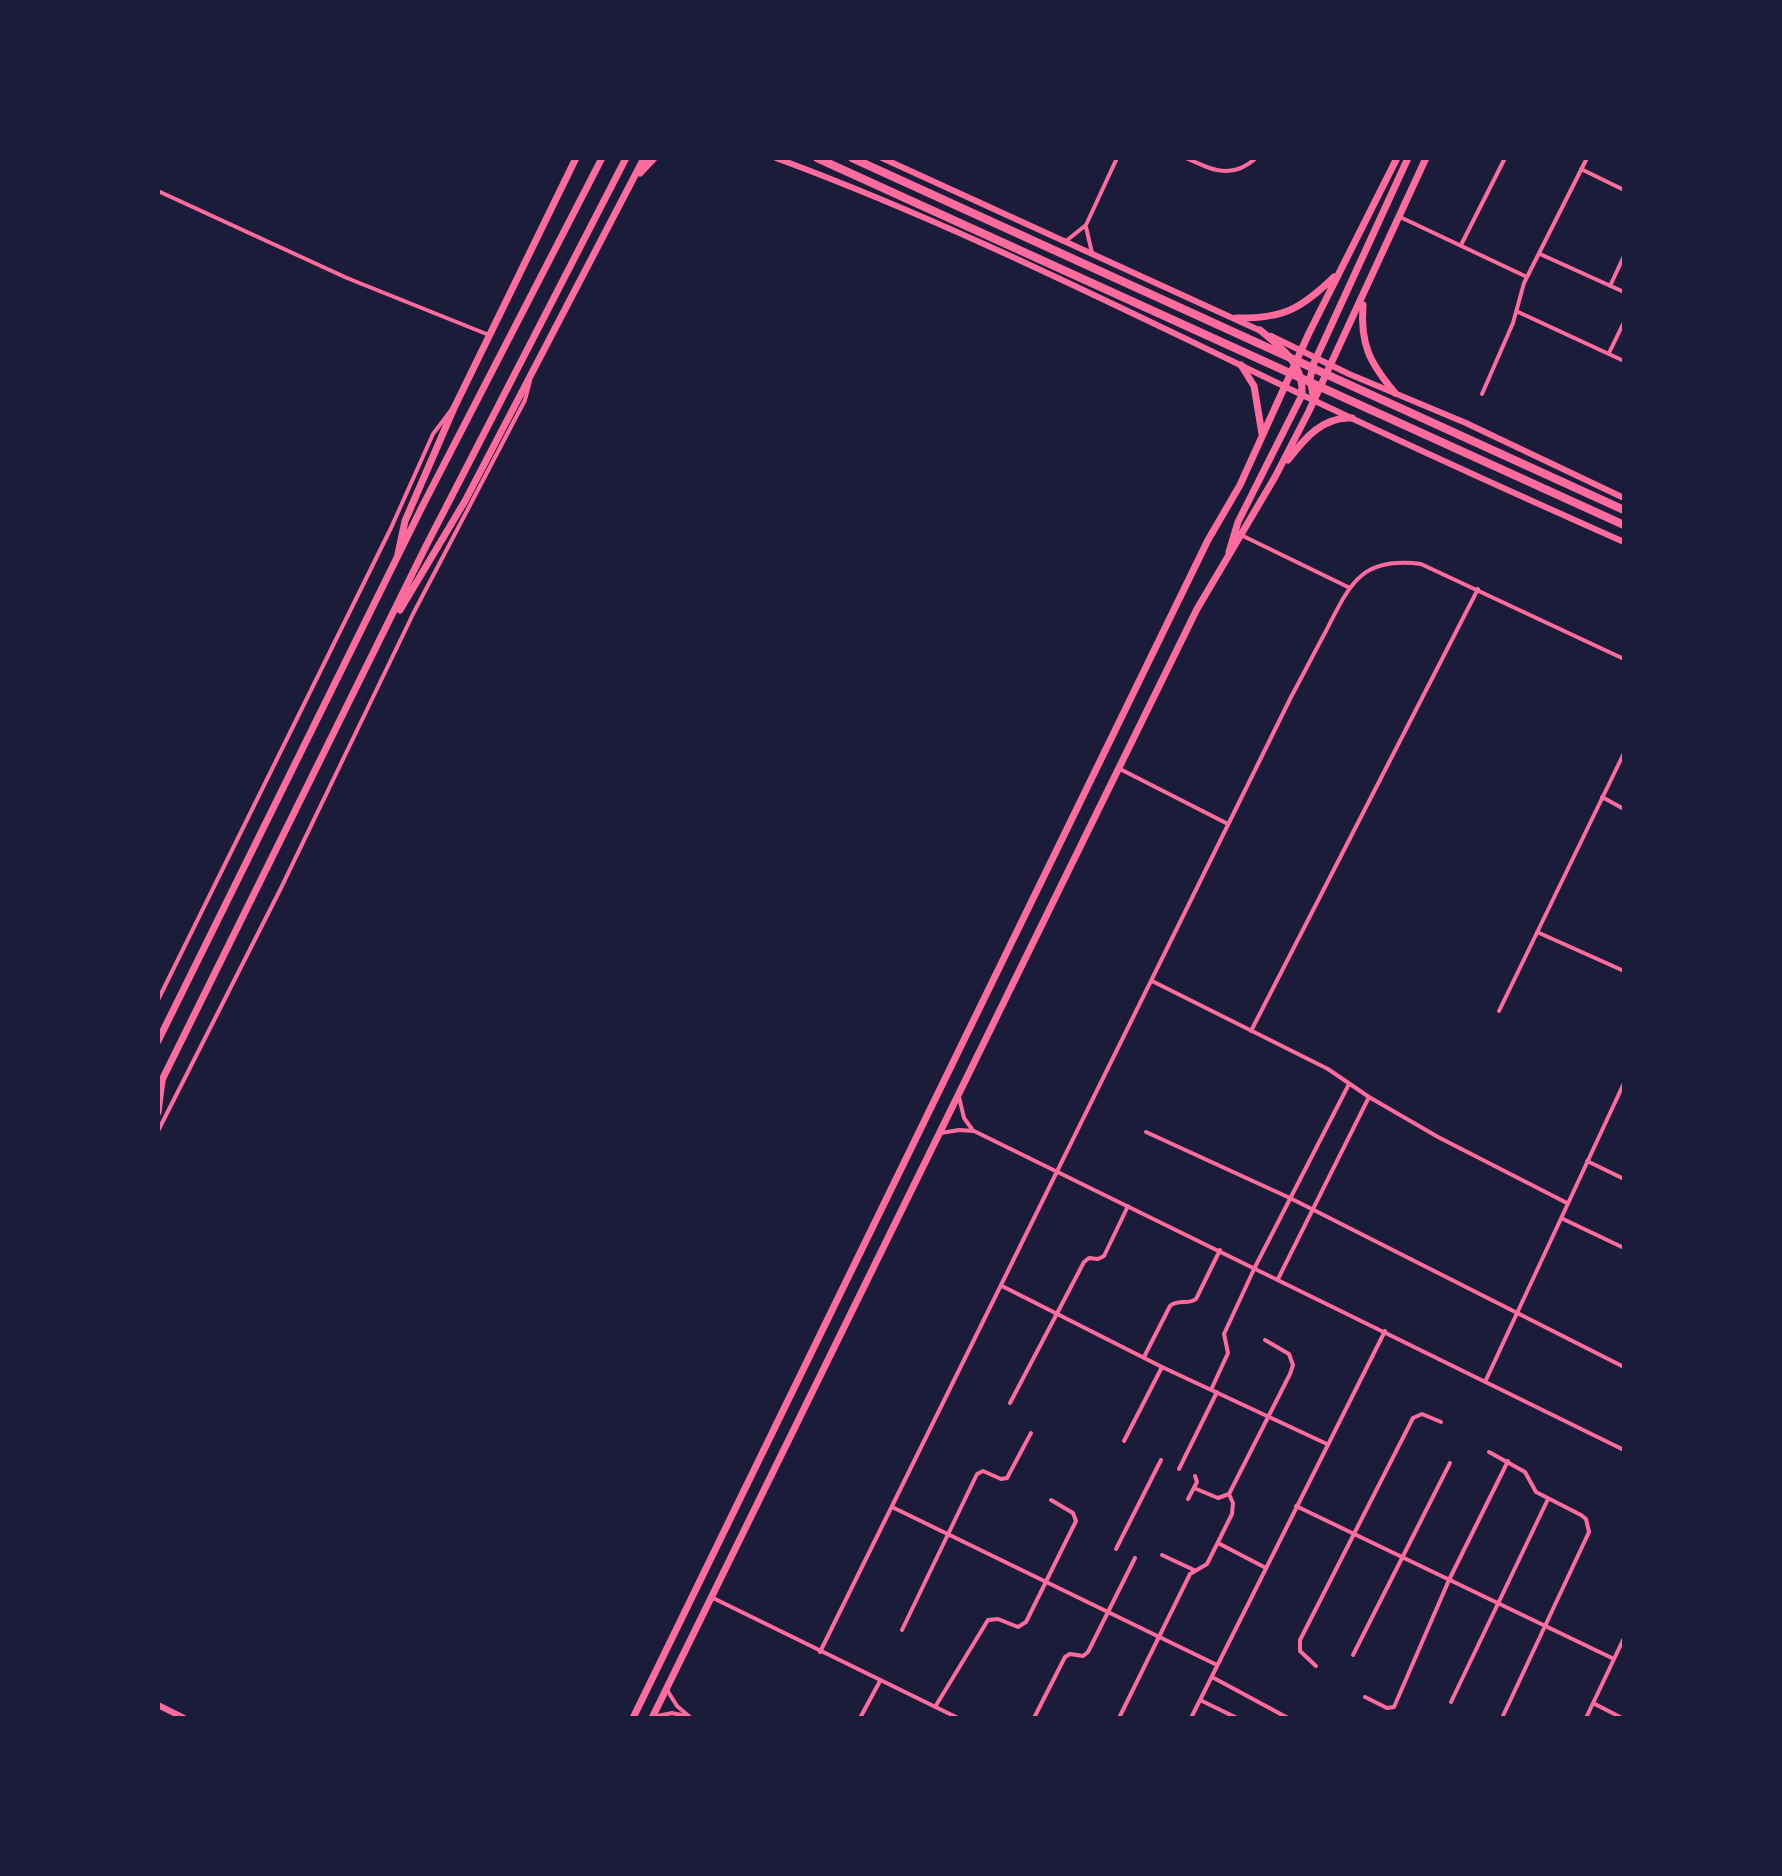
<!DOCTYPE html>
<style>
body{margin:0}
#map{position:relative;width:1782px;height:1876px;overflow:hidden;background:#1b1b3a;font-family:Ubuntu,sans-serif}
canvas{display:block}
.frame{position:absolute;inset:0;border:160px solid #1b1b3a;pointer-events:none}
</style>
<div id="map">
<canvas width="1782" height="1876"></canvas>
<div class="frame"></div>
</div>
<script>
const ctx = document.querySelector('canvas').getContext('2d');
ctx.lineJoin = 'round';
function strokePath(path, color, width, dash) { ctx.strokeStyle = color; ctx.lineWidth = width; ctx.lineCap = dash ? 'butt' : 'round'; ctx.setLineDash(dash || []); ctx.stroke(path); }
strokePath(new Path2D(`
 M1186 158C1212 170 1232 180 1256 158
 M1581 169 1624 190
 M158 191 347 278 489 335
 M1400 217 1527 277
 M1086 227 1092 253
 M1066 241 1086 225 1117 158
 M1461 245 1505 158
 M1540 254 1624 292
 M1610 286 1624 256
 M1516 311 1624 361
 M1609 353 1624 322
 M1482 394 1513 323 1524 283 1587 158
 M1241 535 1348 587
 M1120 769 1228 824
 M1602 797 1624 809
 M1537 932 1624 971
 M1152 981 1328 1069 1369 1097 1438 1137 1567 1203
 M158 1000 391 528 433 434 452 409
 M1499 1011 1624 753
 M1251 1031 1478 589
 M959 1097 964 1118 972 1129
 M158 1131 281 888 414 612 525 400 530 381
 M1146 1132 1290 1198 1624 1367
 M941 1133 959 1130 974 1131 1624 1450
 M1587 1161 1624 1179
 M1561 1218 1624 1248
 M1278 1279 1369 1097
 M1002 1286 1162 1367 1327 1444
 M1144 1357 1170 1306C1178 1299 1188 1305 1196 1299L1220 1250
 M1485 1382 1624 1083
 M1211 1390 1228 1353 1224 1334 1255 1267 1349 1084
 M1010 1403 1084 1262 1089 1258 1098 1259 1104 1256 1128 1206
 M1124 1441 1162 1367
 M1489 1452 1525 1472 1536 1492 1581 1515 1586 1519 1589 1532 1502 1718
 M1179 1469 1217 1392
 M1194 1488 1218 1498 1229 1494 1290 1374 1293 1365 1289 1354 1265 1340
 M1188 1499 1197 1482 1195 1476
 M1296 1506 1614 1659
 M892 1507 1217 1665
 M1218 1543 1266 1568
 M1116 1549 1161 1460
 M1162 1555 1194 1570
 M713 1598 958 1718
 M902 1630 977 1474 983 1471 1001 1479 1007 1478 1031 1433
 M820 1652 1291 697C1303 675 1314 653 1326 631 1350 584 1361 556 1421 564L1624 659
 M1353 1655 1450 1463
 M1316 1666 1300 1651V1640L1413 1418 1422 1414 1441 1422
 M1212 1677 1288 1718
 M667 1690 677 1706 691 1718
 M1365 1697 1387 1708 1394 1707 1449 1580 1508 1461
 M1200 1700 1237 1718
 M1451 1702 1548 1499
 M1593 1703 1622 1718
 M935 1707 988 1620 998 1619 1018 1627 1026 1622 1076 1521 1073 1513 1051 1500
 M653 1717 672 1713 686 1716
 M860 1718 880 1681
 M1034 1718 1065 1657 1070 1654 1083 1656 1088 1652 1135 1558
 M1119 1718 1190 1574 1207 1564 1232 1514 1233 1503 1229 1494
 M1191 1718 1385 1331
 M1586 1718 1624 1638`), '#ff6b9d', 4);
strokePath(new Path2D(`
 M776 158C933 216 1084 290 1234 362 1363 425 1493 484 1624 542
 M882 158 1261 331
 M1271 336 1349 374 1466 423 1624 498`), '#ff6b9d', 6);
strokePath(new Path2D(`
 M158 1705 184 1718`), '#ff6b9d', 6);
strokePath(new Path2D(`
 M1363 305C1360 345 1370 363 1395 393
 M1236 318C1283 319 1301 309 1334 277
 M1241 365 1254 386 1262 434
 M1314 400 1310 379 1313 365 1408 158
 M1288 460C1304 439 1323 416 1352 418
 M1229 552 1238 522 1302 395C1304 364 1282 348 1260 330
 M158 1112 162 1081
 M633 1718 1208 540 1240 485 1309 333 1397 158
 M652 1718 1197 609 1275 477 1309 411 1426 158`), '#ff6b9d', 7);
strokePath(new Path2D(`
 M640 173 654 158
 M398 554 405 521 454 408 576 158
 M400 610 465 501 644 158
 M158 1041 422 507 602 158
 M158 1088 425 548 626 158`), '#ff6b9d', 7);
strokePath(new Path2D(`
 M817 158 1624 525
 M852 158 1624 510`), '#ff6b9d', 8);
</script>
